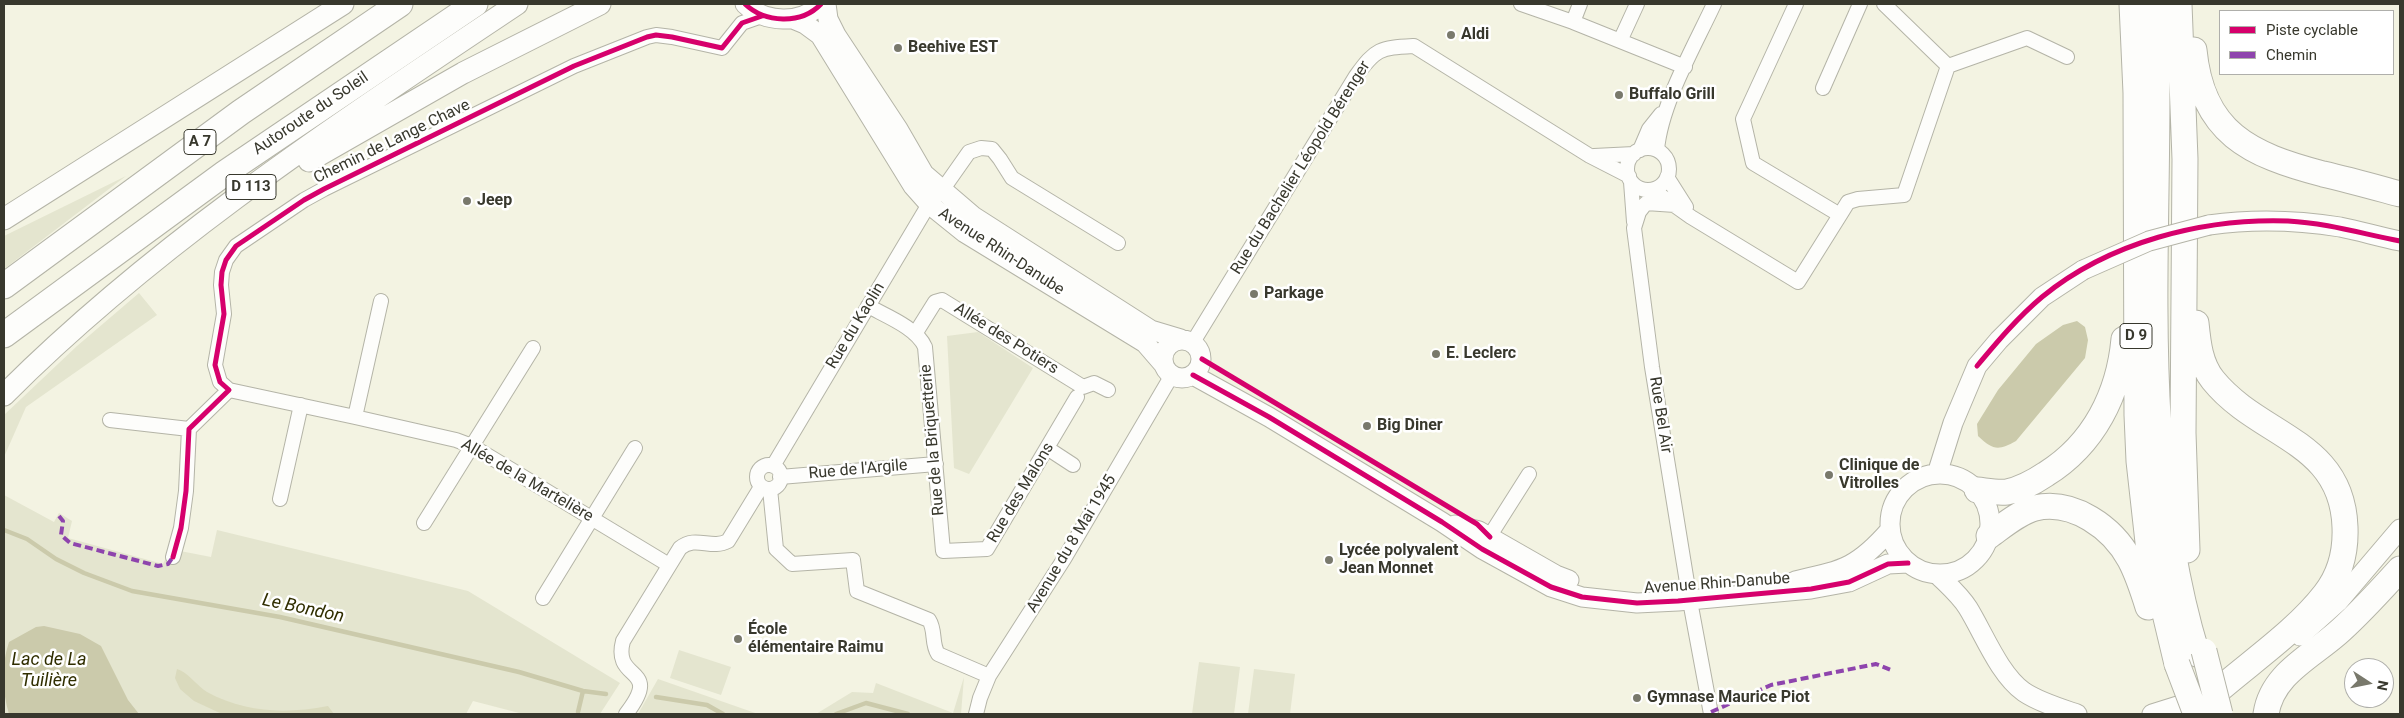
<!DOCTYPE html>
<meta charset="utf-8">
<style>
body{margin:0}
#map{position:relative;width:2404px;height:718px;overflow:hidden;background:#f3f3e2;font-family:Roboto,sans-serif}
canvas{display:block}
.frame{position:absolute;inset:0;border:5px solid #38382d;pointer-events:none}
.legend{position:absolute;left:2219px;top:10px;width:175px;height:65px;box-sizing:border-box;background:#fff;border:1px solid #afafab;margin:0;padding:6px 9px;list-style:none;font-size:15px;color:#38382d}
.legend li{display:flex;align-items:center;gap:10px;height:25px}
.legend b{width:25px;border:1px solid #afafab}
.north{position:absolute;left:2344px;top:658px;width:50px;height:50px;box-sizing:border-box;background:#fff;border:1px solid #afafab;border-radius:50%;rotate:101deg;font-size:14px;font-weight:700;line-height:20px;text-align:center;color:#38382d}
.north::after{content:'';display:block;margin:auto;width:18px;height:22px;background:#79796c;clip-path:polygon(50% 0,100% 100%,50% 72%,0 100%)}
</style>
<div id="map">
<canvas width="2404" height="718"></canvas>
<div class="frame"></div>
<ul class="legend">
<li><b style="height:6px;background:#d6006c"></b>Piste cyclable</li>
<li><b style="height:6px;background:#8e44ad"></b>Chemin</li>
</ul>
<div class="north">N</div>
</div>
<script>
const ctx = document.querySelector('canvas').getContext('2d');
ctx.lineJoin = 'round';
function fillPath(path, color) { ctx.fillStyle = color; ctx.fill(path, 'evenodd'); }
function strokePath(path, color, width, dash) { ctx.strokeStyle = color; ctx.lineWidth = width; ctx.lineCap = dash ? 'butt' : 'round'; ctx.setLineDash(dash || []); ctx.stroke(path); }
function drawText(font, color, halo, rows, align = 'center') {
  ctx.font = font + ' Roboto,sans-serif'; ctx.lineWidth = 5; ctx.setLineDash([]); ctx.textBaseline = 'middle'; ctx.strokeStyle = halo; ctx.fillStyle = color; for (const [text, x, y, turn = 0] of rows) {
    ctx.save(); ctx.translate(x, y); ctx.rotate((+turn || 0) * Math.PI / 180); ctx.textAlign = isNaN(turn) ? turn : align; if (halo) ctx.strokeText(text, 0, 0); ctx.fillText(text, 0, 0); ctx.restore();
  }
}
fillPath(new Path2D(`
 M126 176 4 269V236Z
 M139 293 157 315 26 407 4 457V415L77 346Z
 M978 332 1033 368 969 474 954 468 947 336Z
 M4 495 54 522 59 513 72 521 68 538 163 564 170 549 211 557 217 530 468 591 620 683 600 714H523L473 701 466 714H4Z
 M679 650 731 667 721 695 670 678Z
 M1199 662 1240 667 1234 714H1192Z
 M1254 669 1295 674 1290 714H1248Z
 M964 677 961 714H816L852 692 873 693 876 683 953 713Z
 M658 679 758 714H638Z`), '#e4e5cf');
fillPath(new Path2D(`
 M177 669C189 673 196 685 207 692 246 713 286 714 328 706L334 714H222L194 701 180 689 175 678Z`), '#dadabd');
fillPath(new Path2D(`
 M2077 321 2085 327 2088 340 2085 358 2016 441C1998 451 1993 450 1978 436L1977 424 1998 390 2036 344 2063 325Z
 M44 626 80 634 101 646 128 700 139 714H9C2 690 1 666 9 642L36 627Z`), '#cbcaab');
strokePath(new Path2D(`
 M4 530 27 539 56 559 84 573 132 591 280 617 519 672 583 691 606 694
 M656 697 707 705 723 714
 M578 712 583 691
 M836 714 866 703 908 714`), '#cbcaab', 4.5);
const street = new Path2D(`
 M1521 4 1573 22 1685 67
 M1884 4 1948 66
 M1573 22 1580 4
 M1620 41 1637 4
 M1823 88 1860 4
 M1627 169a21 21 0 1 1 42 0a21 21 0 1 1-42 0Z
 M1640 150 1649 129 1661 114
 M1657 150C1661 104 1694 47 1714 4
 M1594 156 1634 154
 M1667 177 1686 207
 M1631 182 1634 222
 M1653 190 1691 217 1798 282 1840 215 1753 163 1743 119 1796 4
 M1675 205 1646 203 1639 212 1634 228 1652 367 1690 601 1711 714
 M1840 215 1848 202 1858 199 1904 195 1948 66 2027 38 2067 57
 M868 306C886 316 917 328 925 347L943 551 987 549 1077 397
 M915 334 935 302 942 300 1083 387 1094 383 1108 390
 M1193 342 1356 76C1376 48 1380 48 1414 46L1590 156 1629 176
 M229 390 355 417 456 440 472 446 669 565
 M355 417 381 301
 M110 420 189 429
 M1047 448 1073 465
 M757 477a12 12 0 1 1 24 0a12 12 0 1 1-24 0Z
 M773 466 929 204 943 189 969 152 981 148 992 149 1000 159 1012 178 1118 243
 M780 477 936 464
 M770 489 776 549 792 564 853 560 857 591 929 620C936 631 931 643 938 654L989 676
 M280 499 301 405
 M424 523 533 348
 M1484 545 1529 474
 M173 557 181 528 186 491 189 429 229 390 220 382 215 365 224 314 221 285 222 272 226 260 236 246 304 200 324 189 574 66 647 37 656 35 672 37 722 48 742 23 762 16
 M543 598 635 448
 M626 714C664 665 612 683 623 641L680 548C696 535 711 550 728 541L761 487
 M976 714 980 698 989 676 1064 559 1172 375`);
const secondary = new Path2D(`
 M745 4C765 23 801 25 821 4
 M826 4 828 19 836 35 898 129 924 174 973 216 1151 330 1181 339
 M793 19 805 24 820 35 913 186 929 204 965 233 1145 343 1164 365
 M2209 225C2252 219 2296 220 2340 227 2360 231 2380 237 2400 241
 M1163 359a19 19 0 1 1 38 0a19 19 0 1 1-38 0Z
 M1193 375 1269 417 1442 522 1482 549 1551 587 1582 597 1637 603 1678 601 1811 589 1849 582 1888 564 1908 563
 M1937 474 1953 423 1977 366 1999 340 2042 297 2083 270
 M1890 524a50 50 0 1 1 100 0a50 50 0 1 1-100 0Z
 M1455 525 1479 531 1556 575 1569 580
 M1937 574C1948 585 1960 595 1968 608 1984 634 1999 674 2024 692 2039 702 2059 708 2077 714
 M1795 581C1843 570 1857 568 1890 530
 M2300 636 2338 602 2400 529
 M2152 714 2203 698`);
const primary = new Path2D(`
 M309 161 463 73 600 4
 M4 219 343 4
 M4 395C157 242 338 124 517 4`);
const highway = new Path2D(`
 M2132 4 2136 93 2137 415 2139 461 2148 542 2177 664
 M2156 4C2163 220 2133 444 2197 654
 M2179 4 2185 159 2183 433 2187 550
 M2194 50C2202 133 2250 155 2323 174 2349 180 2374 187 2400 194
 M4 286 241 112 400 4
 M2196 323C2198 343 2200 364 2213 380 2259 437 2342 440 2345 527 2346 552 2340 575 2325 594 2298 629 2255 659 2221 688
 M4 335 225 173 475 4
 M1977 490C1987 491 1997 493 2007 492 2022 489 2034 482 2046 474 2094 444 2119 394 2124 339
 M1989 536C2003 526 2018 513 2035 508 2073 499 2113 528 2130 560 2138 575 2143 591 2148 607
 M2266 714C2272 673 2313 656 2341 630 2362 611 2381 590 2400 569`);
strokePath(street, '#b4b4a7', 16);
strokePath(secondary, '#b4b4a7', 21);
strokePath(primary, '#b4b4a7', 23);
strokePath(highway, '#b4b4a7', 27);
strokePath(street, '#fdfdfb', 14);
strokePath(secondary, '#fdfdfb', 19);
strokePath(primary, '#fdfdfb', 21);
strokePath(highway, '#fdfdfb', 25);
const secondaryBridge = new Path2D(`
 M2083 270 2149 241 2209 225`);
const highwayBridge = new Path2D(`
 M2204 651 2220 714
 M2177 664 2196 714`);
strokePath(secondaryBridge, '#b4b4a7', 21, []);
strokePath(highwayBridge, '#b4b4a7', 27, []);
strokePath(secondaryBridge, '#fdfdfb', 19);
strokePath(highwayBridge, '#fdfdfb', 25);
strokePath(new Path2D(`
 M59 516 63 521 61 535 70 543 158 566 168 564 173 557
 M1711 712 1771 685 1876 664 1891 670`), '#8e44ad', 4, [8, 4]);
strokePath(new Path2D(`
 M745 4C765 23 801 25 821 4
 M1202 359 1477 524 1490 537
 M1977 366C1997 342 2018 317 2042 297 2109 242 2203 218 2288 221 2327 223 2363 234 2400 241
 M1193 375 1269 417 1442 522 1482 549 1551 587 1582 597 1637 603 1678 601 1811 589 1849 582 1888 564 1908 563
 M173 557 181 528 186 491 189 429 229 390 220 382 215 365 224 314 221 285 222 272 226 260 236 246 304 200 324 189 574 66 647 37 656 35 672 37 722 48 742 23 762 16`), '#d6006c', 5);
for (const [x, y, r, color] of [
 [1451,35,5,"#79796c"],
 [898,48,5,"#79796c"],
 [1619,95,5,"#79796c"],
 [467,201,5,"#79796c"],
 [1254,294,5,"#79796c"],
 [1436,354,5,"#79796c"],
 [1367,426,5,"#79796c"],
 [1829,475,5,"#79796c"],
 [1329,560,5,"#79796c"],
 [738,639,5,"#79796c"],
 [1637,698,5,"#79796c"]
]) { const dot = new Path2D(); dot.arc(x, y, r, 0, 2 * Math.PI); ctx.fillStyle = color; ctx.fill(dot); strokePath(dot, '#fff', 2); }
for (const [x, y, w] of [
 [200,142,32],
 [251,187,50],
 [2136,336,32]
]) { const box = new Path2D(); box.roundRect(x - w / 2, y - 12.5, w, 25, 4); ctx.fillStyle = '#fff'; ctx.fill(box); strokePath(box, '#38382d', 1); }
drawText('bold 15px', '#38382d', null, [
 ["A 7",200,142],
 ["D 113",251,187],
 ["D 9",2136,336]
]);
drawText('bold 16px', '#38382d', '#fff', [
 ["Aldi",1461,35],
 ["Beehive EST",908,48],
 ["Buffalo Grill",1629,95],
 ["Jeep",477,201],
 ["Parkage",1264,294],
 ["E. Leclerc",1446,354],
 ["Big Diner",1377,426],
 ["Clinique de",1839,466],
 ["Vitrolles",1839,484],
 ["Lycée polyvalent",1339,551],
 ["Jean Monnet",1339,569],
 ["École",748,630],
 ["élémentaire Raimu",748,648],
 ["Gymnase Maurice Piot",1647,698]
], 'left');
drawText('16px', '#38382d', '#fff', [
 ["Autoroute du Soleil",311,114,-34],
 ["Chemin de Lange Chave",392,142,-26],
 ["Rue du Bachelier Léopold Bérenger",1301,168,-58],
 ["Avenue Rhin-Danube",1001,252,33],
 ["Rue du Kaolin",856,326,-59],
 ["Allée des Potiers",1006,339,32],
 ["Rue Bel Air",1660,415,81],
 ["Rue de la Briquetterie",933,440,-95],
 ["Rue de l'Argile",858,470,-5],
 ["Allée de la Martelière",527,481,30],
 ["Rue des Malons",1021,493,-59],
 ["Avenue du 8 Mai 1945",1072,544,-59],
 ["Avenue Rhin-Danube",1717,584,-4]
]);
drawText('italic 18px', '#302e00', '#fff', [
 ["Le Bondon",303,609,12],
 ["Lac de La",49,660],
 ["Tuilière",49,681]
]);
</script>
